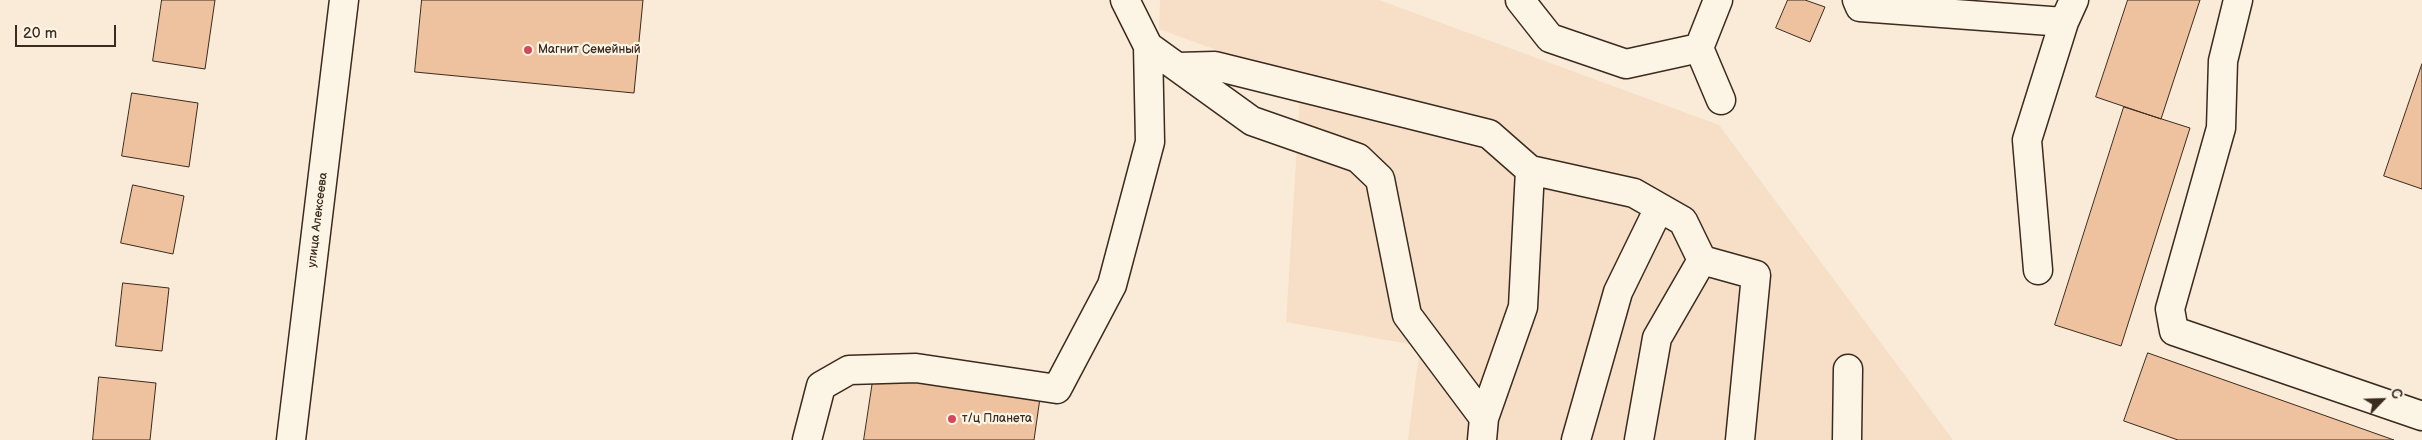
<!DOCTYPE html>
<meta charset="utf-8">
<style>
body{margin:0}
#map{position:relative;width:2422px;height:440px;overflow:hidden;background:#f9ebd7;font-family:"Balsamiq Sans",sans-serif}
canvas{display:block}
.north{position:absolute;left:2357px;top:375px;width:50px;height:50px;-webkit-text-stroke:4px #fcf5e5;paint-order:stroke;rotate:66deg;font-size:14px;font-weight:700;line-height:20px;text-align:center;color:#3b2a1e}
.north::after{content:'';display:block;margin:auto;width:18px;height:22px;background:#3b2a1e;clip-path:polygon(50% 0,100% 100%,50% 72%,0 100%)}
.scale{position:absolute;left:15px;top:25px;width:101px;height:22px;box-sizing:border-box;border:2px solid #3b2a1e;border-top:0;padding-left:6px;font-size:15px;line-height:18px;white-space:nowrap;color:#3b2a1e;-webkit-text-stroke:4px #fcf5e5;paint-order:stroke}
</style>
<div id="map">
<canvas width="2422" height="440"></canvas>
<div class="north">С</div>
<div class="scale">20 m</div>
</div>
<script>
const ctx = document.querySelector('canvas').getContext('2d');
ctx.lineJoin = 'round';
function fillPath(path, color) { ctx.fillStyle = color; ctx.fill(path, 'evenodd'); }
function strokePath(path, color, width, dash) { ctx.strokeStyle = color; ctx.lineWidth = width; ctx.lineCap = dash ? 'butt' : 'round'; ctx.setLineDash(dash || []); ctx.stroke(path); }
function drawText(font, color, halo, rows, align = 'center') {
  ctx.font = font + ' "Balsamiq Sans",sans-serif'; ctx.lineWidth = 4.5; ctx.setLineDash([]); ctx.textBaseline = 'middle'; ctx.strokeStyle = halo; ctx.fillStyle = color; for (const [text, x, y, turn = 0] of rows) {
    ctx.save(); ctx.translate(x, y); ctx.rotate((+turn || 0) * Math.PI / 180); ctx.textAlign = isNaN(turn) ? turn : align; if (halo) ctx.strokeText(text, 0, 0); ctx.fillText(text, 0, 0); ctx.restore();
  }
}
fillPath(new Path2D(`
 M1160 0H1379L1719 125 1953 440H1408L1420 346 1286 322 1301 81 1159 29Z`), '#f6dfc6');
const building = new Path2D(`
 M162 0H215L205 69 153 61Z
 M422 0H643L634 93 415 72Z
 M1788 0H1805L1825 7 1810 42 1776 28Z
 M2128 0H2200L2161 119 2096 97Z
 M2422 64V189L2384 176Z
 M132 93 198 103 189 167 122 156Z
 M2124 107 2190 128 2121 346 2055 325Z
 M133 185 184 196 173 254 121 243Z
 M123 283 169 288 162 351 116 346Z
 M2148 353 2394 440H2178L2124 421Z
 M874 374 1040 398 1034 440H864Z
 M99 377 156 383 150 440H93Z`);
fillPath(building, '#eec29e');
strokePath(building, '#3b2a1e', 1);
const minor = new Path2D(`
 M1125 0 1148 46 1252 121 1358 158 1380 179 1407 315 1484 418
 M1520 0 1550 38 1626 64 1699 48 1721 100
 M1857 0 1860 7 2064 22
 M2238 0 2223 61 2221 128 2170 309 2174 331 2422 416
 M1699 48 1718 0
 M1178 67 1215 66 1489 134 1530 170
 M2038 270 2027 140 2064 22 2074 0
 M807 440 821 386 849 370 916 368 1057 389 1112 285 1150 142 1148 46
 M1482 440 1484 418 1523 307 1530 170 1634 193 1683 221 1702 260 1756 275 1740 440
 M1576 440 1618 292 1659 208
 M1639 440 1657 338 1702 260
 M1847 440 1848 369`);
const major = new Path2D(`
 M291 440 344 0`);
strokePath(minor, '#3b2a1e', 31);
strokePath(major, '#3b2a1e', 31);
strokePath(minor, '#fcf5e5', 28);
strokePath(major, '#fcf5e5', 28);
for (const [x, y, r, color] of [
 [528,50,5,"#d1495b"],
 [952,419,5,"#d1495b"]
]) { const dot = new Path2D(); dot.arc(x, y, r, 0, 2 * Math.PI); ctx.fillStyle = color; ctx.fill(dot); strokePath(dot, '#fcf5e5', 2); }
drawText('12px', '#3b2a1e', '#fcf5e5', [
 ["Магнит Семейный",538,50],
 ["т/ц Планета",962,419]
], 'left');
drawText('12px', '#3b2a1e', '#fcf5e5', [
 ["улица Алексеева",318,220,-83]
]);
</script>
